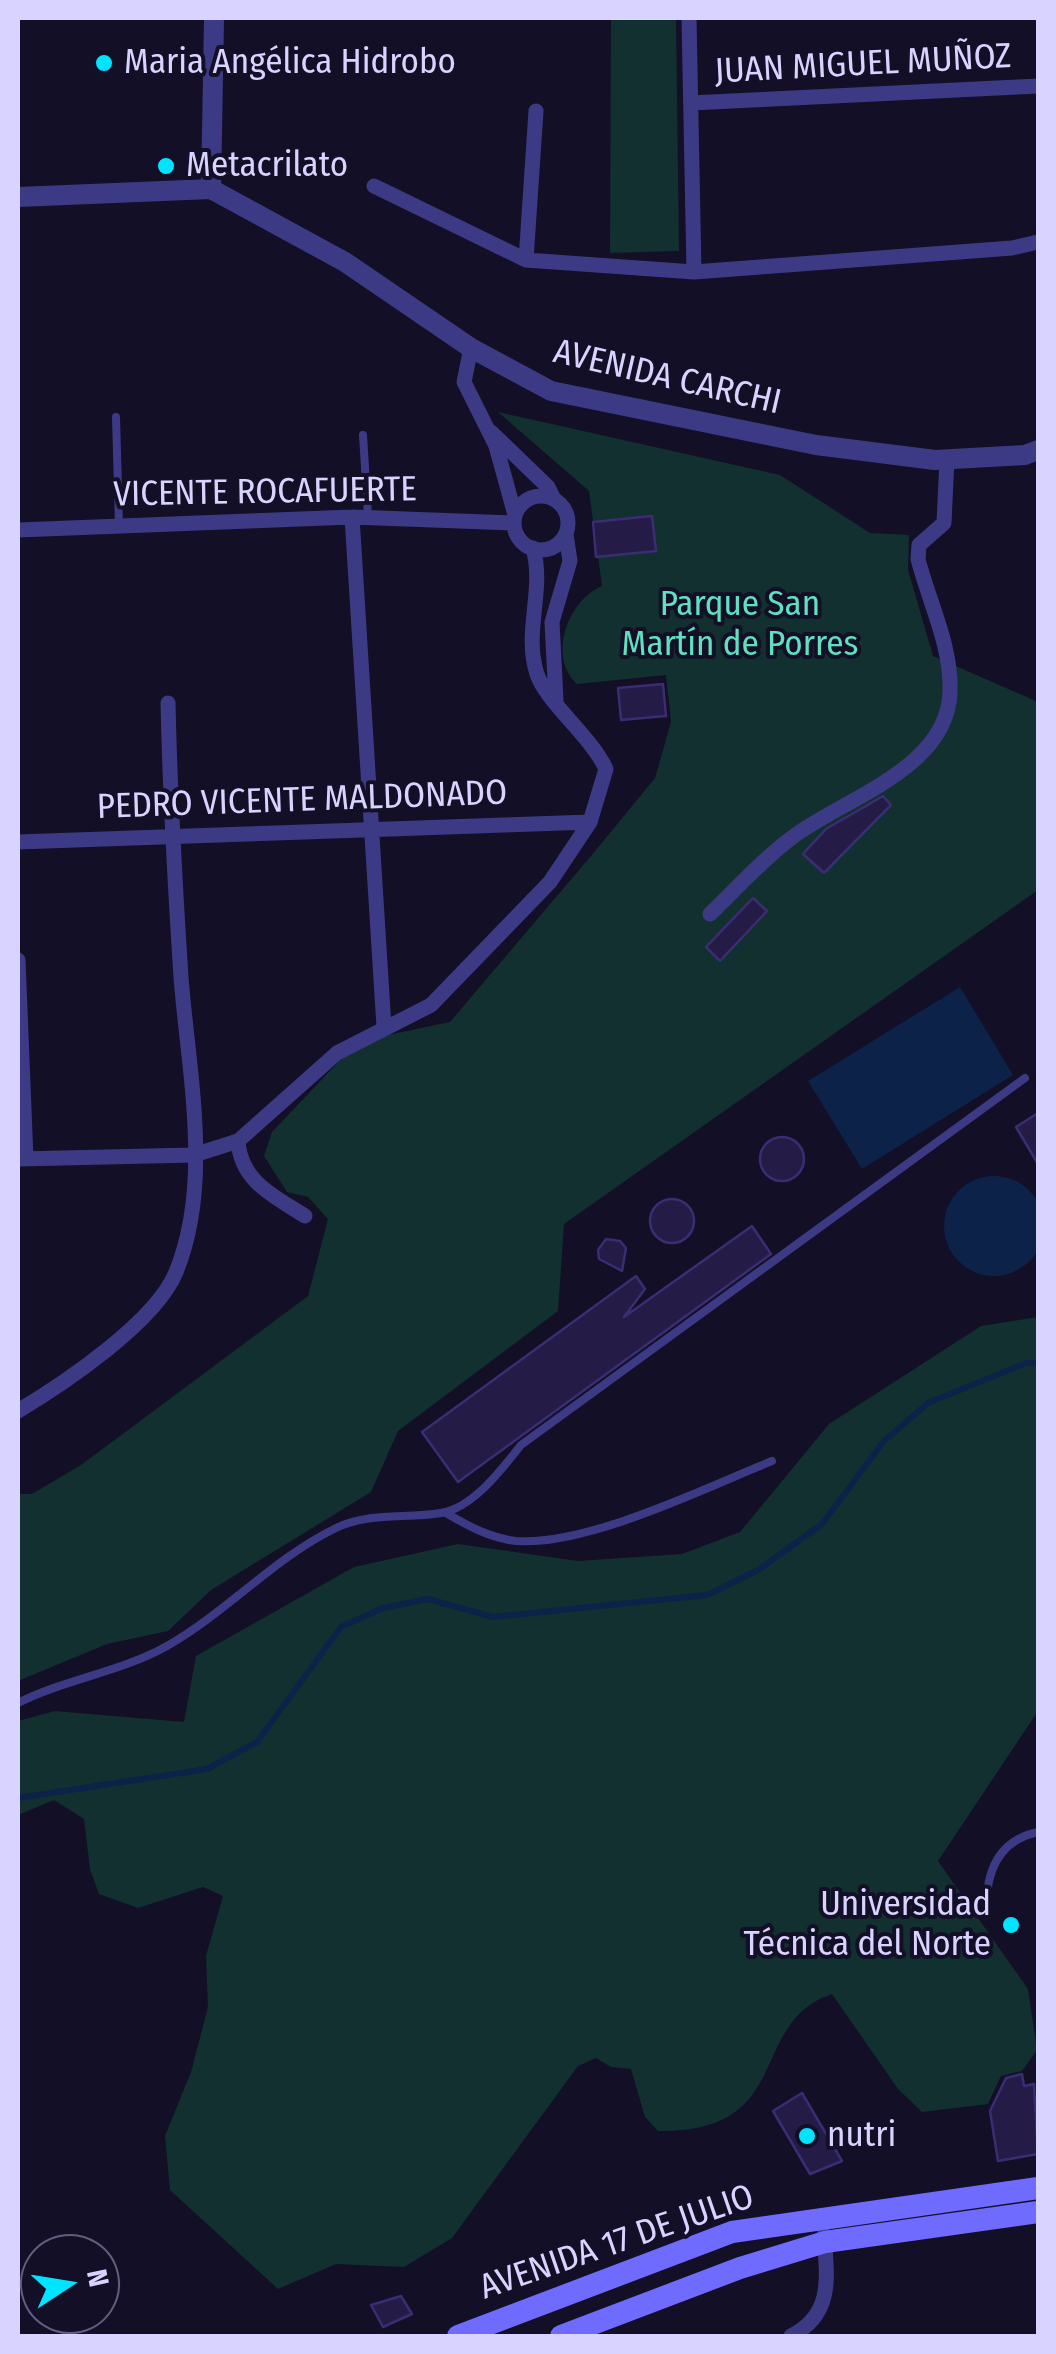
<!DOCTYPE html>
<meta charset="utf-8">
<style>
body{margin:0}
#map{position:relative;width:1056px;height:2354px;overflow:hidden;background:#130f26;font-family:"Fira Sans Condensed",sans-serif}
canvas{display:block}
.frame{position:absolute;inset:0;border:20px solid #d9d4ff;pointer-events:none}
.north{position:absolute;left:20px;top:2234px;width:100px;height:100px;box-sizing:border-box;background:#130f26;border:2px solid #625e7d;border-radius:50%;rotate:78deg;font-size:28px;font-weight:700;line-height:40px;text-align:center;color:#d9d4ff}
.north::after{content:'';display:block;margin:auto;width:35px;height:45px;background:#00e5ff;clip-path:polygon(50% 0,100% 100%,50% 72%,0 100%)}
</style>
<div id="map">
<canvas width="1056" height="2354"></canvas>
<div class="frame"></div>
<div class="north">N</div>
</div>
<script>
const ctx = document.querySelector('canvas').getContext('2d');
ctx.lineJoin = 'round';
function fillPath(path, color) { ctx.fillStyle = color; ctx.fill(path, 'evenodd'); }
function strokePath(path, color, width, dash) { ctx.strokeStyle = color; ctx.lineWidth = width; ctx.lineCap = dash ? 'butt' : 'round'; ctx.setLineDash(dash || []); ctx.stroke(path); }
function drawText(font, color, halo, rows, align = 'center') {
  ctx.font = font + ' "Fira Sans Condensed",sans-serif'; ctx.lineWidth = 8; ctx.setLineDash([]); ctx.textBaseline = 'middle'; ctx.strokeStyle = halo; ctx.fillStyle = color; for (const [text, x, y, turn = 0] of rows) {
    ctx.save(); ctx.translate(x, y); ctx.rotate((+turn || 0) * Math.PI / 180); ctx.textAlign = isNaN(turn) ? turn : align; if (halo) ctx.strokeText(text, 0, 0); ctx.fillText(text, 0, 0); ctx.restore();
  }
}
fillPath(new Path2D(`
 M611 18H676L679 251 610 253Z
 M498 412 780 475 870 533 909 535 908 570 933 656 1038 702V890L564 1224 558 1311 398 1431 371 1492 211 1590 168 1631 107 1644 18 1681V1494H32L81 1465 308 1296 328 1219 308 1197 287 1192 264 1156 272 1132 343 1057 388 1035 450 1022 596 850 655 778 671 722 666 675 577 684C547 656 568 600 602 586L589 491Z
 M1038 1317V1711L938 1861 1028 1989 1037 2050 1022 2071 1001 2076 988 2104 922 2112 898 2089 832 1994C746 2023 797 2133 658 2131L645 2117 631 2069 611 2067 596 2058 578 2066 452 2238 404 2267 336 2264 278 2289 170 2190 165 2136 191 2072 208 2007 206 1956 223 1896 203 1887 138 1908 99 1894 90 1869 84 1819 54 1800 18 1815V1721L55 1711 184 1722 196 1656 354 1567 458 1544 578 1561 682 1554 740 1532 829 1424 981 1326Z`), '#12302f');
fillPath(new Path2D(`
 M960 987 1013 1075 862 1169 808 1081Z
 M944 1226a50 50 0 1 1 100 0a50 50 0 1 1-100 0Z`), '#0c2248');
strokePath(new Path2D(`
 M18 1798 207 1769 257 1742 341 1627 383 1608 428 1599 493 1617 707 1595 758 1570 822 1524 883 1442 928 1403 1026 1363H1038`), '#0c2248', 6);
const building = new Path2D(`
 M652 516 656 551 596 557 593 522Z
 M663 684 666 716 621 720 618 688Z
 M883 796 891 805 824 873 803 854 826 829Z
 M753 898 767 911 720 961 706 947Z
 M1038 1113V1164L1016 1127Z
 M760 1159a22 22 0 1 1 44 0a22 22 0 1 1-44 0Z
 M650 1221a22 22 0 1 1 44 0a22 22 0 1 1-44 0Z
 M752 1226 771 1254 458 1482 422 1432 636 1276 645 1289 624 1317Z
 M606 1239 620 1241 626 1248 622 1271 599 1259 598 1250Z
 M1022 2074 1024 2086 1034 2084 1038 2154 998 2161 990 2111 1006 2078Z
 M802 2093 842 2161 810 2174 773 2111Z
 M401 2296 412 2314 383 2327 371 2305Z`);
fillPath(building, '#241b47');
strokePath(building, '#3b2d73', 2.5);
strokePath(new Path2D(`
 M116 417 119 526
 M363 435 368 516
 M446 1513C468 1526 490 1538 516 1541 588 1546 705 1488 772 1461
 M18 1703C65 1679 121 1672 167 1646 227 1612 274 1558 336 1528 369 1512 405 1519 441 1513 473 1508 502 1469 521 1445L1025 1078
 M987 1894C990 1862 1005 1839 1038 1832`), '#3d3a85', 8);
strokePath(new Path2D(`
 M689 18 694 272
 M691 103 1038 86
 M374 186 526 260 694 272 1012 248 1038 242
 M526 260 536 111
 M471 348 464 382 496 446 515 515
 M491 432 548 487 554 499
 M514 523a27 27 0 1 1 54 0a27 27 0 1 1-54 0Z
 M352 517 384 1027
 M18 530 352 517 513 523
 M556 700 552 622 570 561 566 534
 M18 842 590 822
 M710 914C737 888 764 858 794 836 845 798 948 768 950 692 952 647 929 602 918 559L919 545 944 523 947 459
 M18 960 26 1159
 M238 1141C241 1182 274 1196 305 1216
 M18 1159 194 1155 238 1141 337 1053 431 1005 550 882 590 822 606 769C590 735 546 702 537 674 523 632 545 590 533 548
 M18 1411C63 1384 156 1322 176 1272 213 1182 188 1070 181 977 175 885 170 794 168 703
 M791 2336C834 2314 827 2277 824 2235`), '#3d3a85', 15);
strokePath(new Path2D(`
 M211 189 345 262 471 348 551 391 816 445 935 460 1025 455 1038 450
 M211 189 214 18
 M18 197 211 189`), '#3d3a85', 20);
strokePath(new Path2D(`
 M458 2336 732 2232 1038 2188
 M561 2336 740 2268 825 2242 1038 2212`), '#6f6bff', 22);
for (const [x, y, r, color] of [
 [104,63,10,"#00e5ff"],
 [166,166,10,"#00e5ff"],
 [1011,1925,10,"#00e5ff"],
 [807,2136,10,"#00e5ff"]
]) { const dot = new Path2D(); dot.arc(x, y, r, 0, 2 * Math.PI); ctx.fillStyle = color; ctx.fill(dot); strokePath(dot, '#130f26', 4); }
drawText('35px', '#d9d4ff', '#130f26', [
 ["Maria Angélica Hidrobo",124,63],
 ["Metacrilato",186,166],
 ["Universidad",991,1905,"right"],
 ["Técnica del Norte",991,1945,"right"],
 ["nutri",827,2136]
], 'left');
drawText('35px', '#d9d4ff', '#130f26', [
 ["JUAN MIGUEL MUÑOZ",863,65,-3],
 ["AVENIDA CARCHI",667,378,13],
 ["VICENTE ROCAFUERTE",265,493,-1],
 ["PEDRO VICENTE MALDONADO",302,801,-2],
 ["AVENIDA 17 DE JULIO",617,2243,-19]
]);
drawText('35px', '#5fe0c0', '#130f26', [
 ["Parque San",740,605],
 ["Martín de Porres",740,645]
]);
</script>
